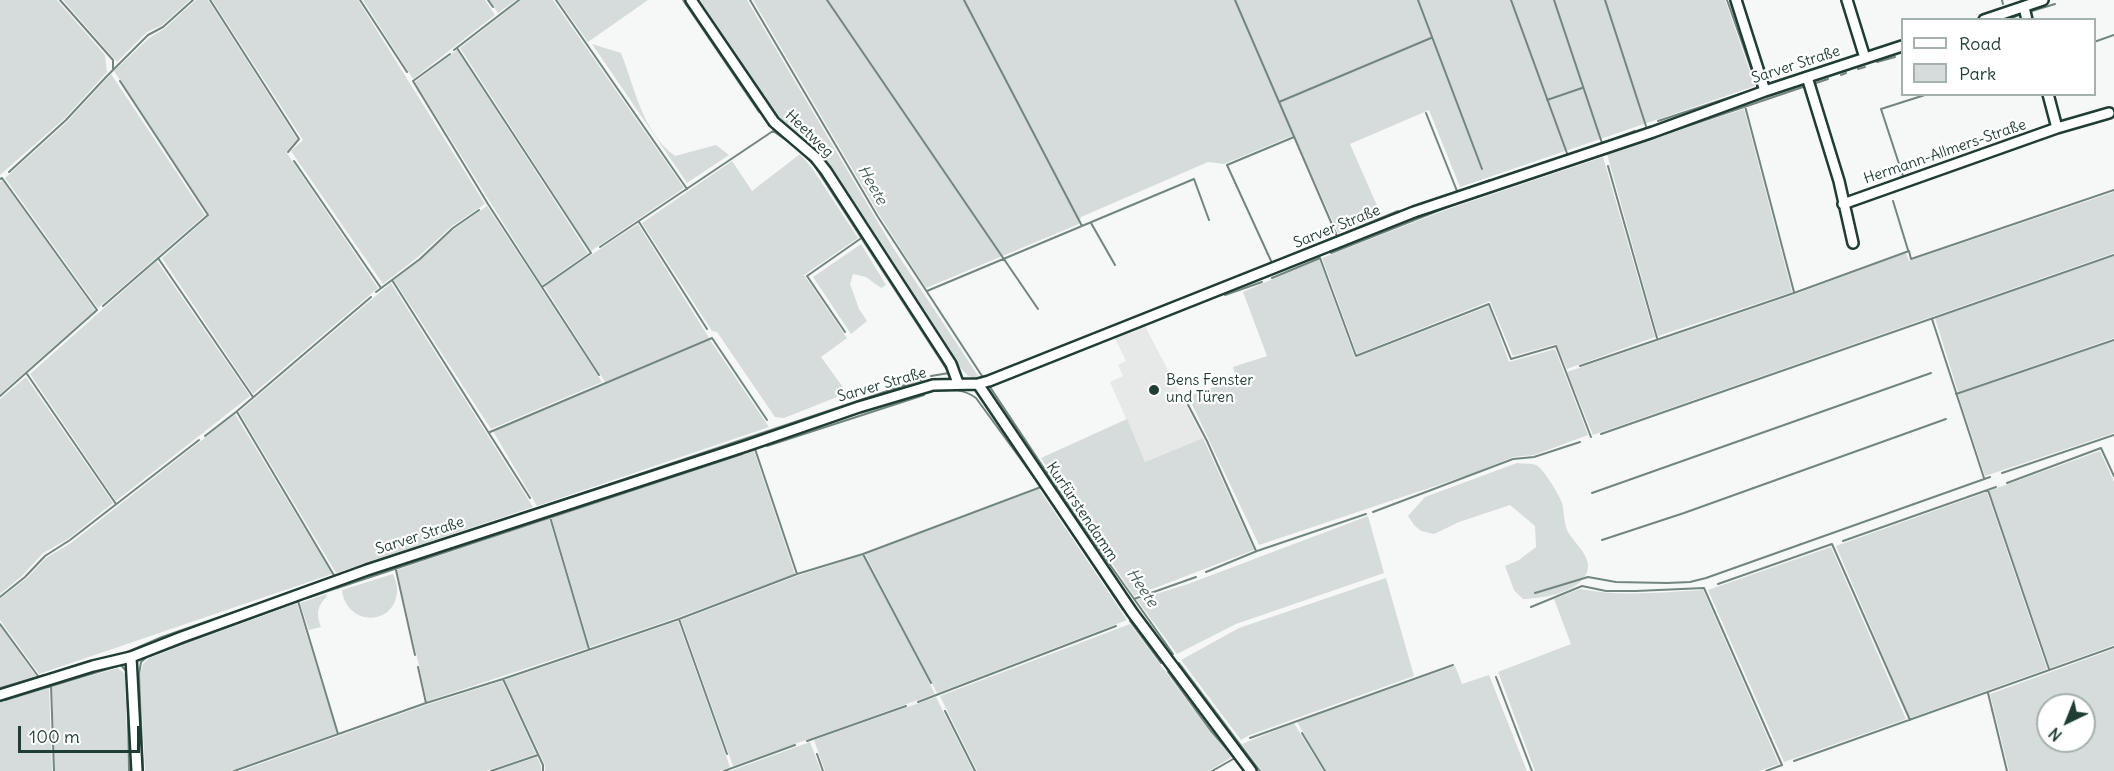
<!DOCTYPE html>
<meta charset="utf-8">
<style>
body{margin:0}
#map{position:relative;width:2114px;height:771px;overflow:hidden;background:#f6f7f7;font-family:Delius,sans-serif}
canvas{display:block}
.legend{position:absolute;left:1901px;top:18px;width:195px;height:78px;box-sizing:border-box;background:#fff;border:2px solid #a5b1ae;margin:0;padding:8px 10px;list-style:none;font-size:18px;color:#1f3d34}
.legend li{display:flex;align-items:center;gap:12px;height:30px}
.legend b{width:30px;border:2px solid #a5b1ae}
.north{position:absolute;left:2036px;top:693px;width:60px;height:60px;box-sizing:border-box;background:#fff;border:2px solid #a5b1ae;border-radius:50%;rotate:223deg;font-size:16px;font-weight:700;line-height:24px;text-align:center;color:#1f3d34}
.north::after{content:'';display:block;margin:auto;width:21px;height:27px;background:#1f3d34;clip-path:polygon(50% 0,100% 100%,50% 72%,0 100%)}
.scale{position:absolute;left:18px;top:726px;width:122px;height:27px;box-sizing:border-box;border:3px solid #1f3d34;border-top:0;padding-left:8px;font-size:18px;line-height:21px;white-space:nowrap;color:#1f3d34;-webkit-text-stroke:4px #fff;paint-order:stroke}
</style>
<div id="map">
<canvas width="2114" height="771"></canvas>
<ul class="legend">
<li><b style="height:8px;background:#fff"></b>Road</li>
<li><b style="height:16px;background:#d6dcdb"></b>Park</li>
</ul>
<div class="north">N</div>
<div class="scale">100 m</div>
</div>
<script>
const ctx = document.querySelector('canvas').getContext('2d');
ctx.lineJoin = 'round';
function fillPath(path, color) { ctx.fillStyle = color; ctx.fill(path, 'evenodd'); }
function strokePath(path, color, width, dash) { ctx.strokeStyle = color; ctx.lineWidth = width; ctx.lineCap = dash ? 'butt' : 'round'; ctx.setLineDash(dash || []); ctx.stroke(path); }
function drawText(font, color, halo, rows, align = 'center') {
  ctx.font = font + ' Delius,sans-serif'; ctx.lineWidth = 4.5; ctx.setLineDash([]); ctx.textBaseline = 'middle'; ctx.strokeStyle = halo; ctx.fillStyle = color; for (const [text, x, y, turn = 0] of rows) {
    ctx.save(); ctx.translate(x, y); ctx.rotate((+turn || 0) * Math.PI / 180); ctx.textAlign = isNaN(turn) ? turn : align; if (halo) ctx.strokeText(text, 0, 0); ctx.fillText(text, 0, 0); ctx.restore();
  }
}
fillPath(new Path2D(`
 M1144 324 1203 438 1145 462 1110 382 1123 376 1118 365 1126 361 1114 336Z`), '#e6e9e8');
fillPath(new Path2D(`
 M0 0H57L105 55 107 72 65 118 0 175Z
 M63 0H190L162 25 147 32 117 62Z
 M196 0H208L297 139 286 152 378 288 253 394 162 258 209 216 114 71 149 38 164 29Z
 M212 0H358L485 204 452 226 418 257 383 284 291 151 303 140Z
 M363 0H485L495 15 413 79Z
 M489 0H516L498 13Z
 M521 0H553L684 188 591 251 460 48Z
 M558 0H648L588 42Z
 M700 0H747L892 246 981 380 968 376 958 365 823 159 779 119 757 89Z
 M753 0H1725L1755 86 1460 187 1429 110 1350 144 1381 215 1338 233 1294 135 1224 164 1208 162 1081 217 1079 224 926 288 880 216Z
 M592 44 621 53C635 88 642 132 675 156L716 145 729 155 687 183Z
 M457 50 588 253 542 285 415 82Z
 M111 74 205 215 98 308 5 178 67 122Z
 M1744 109 1792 292 1658 336 1607 154Z
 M800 154 812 168 858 238 804 275 847 338 821 357 847 393 784 418 775 417 717 332 712 331 642 223 732 161 752 191Z
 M1603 157 1655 337 1567 369 1556 344 1513 356 1490 301 1357 354 1322 258 1448 209Z
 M2 180 95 310 0 394V182Z
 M2114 192V253L1593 435 1567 372 1796 294 1906 253 1909 261Z
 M487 206 602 382 491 429 394 280 419 261 453 230Z
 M638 224 709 338 605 382 544 286Z
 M861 244 886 285 881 288 866 277 853 274 850 284 859 309 867 321 851 334 813 277Z
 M2114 256V338L1958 392 1935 318Z
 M1319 259 1355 358 1489 306 1509 362 1555 349 1588 435 1534 455 1513 457 1471 474 1259 545 1188 396 1237 379 1233 367 1267 356 1243 292Z
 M157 261 250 396 116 501 30 374Z
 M391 283 533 507 336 573 239 412Z
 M710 340 769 427 537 506 493 431Z
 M2114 341V433L1985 476 1958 394Z
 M26 377 113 503 68 539 43 553 22 576 0 594V399Z
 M235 414 332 574 39 674 0 620V599L28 577 46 558 71 543Z
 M1127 419 1145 462 1203 438 1254 550 1134 596 1041 458Z
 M754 451 795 574 676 618 590 647 551 517Z
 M2100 451 2114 482V645L2050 668 1989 491Z
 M1517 463C1523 464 1531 463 1536 465 1543 468 1560 496 1562 503 1564 511 1564 523 1567 530 1573 542 1588 553 1588 566 1588 591 1542 599 1523 599L1514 590 1505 566 1519 560 1536 547 1535 526 1510 505 1459 522 1434 534 1421 531 1414 525 1408 516 1425 497Z
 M1039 489 1127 620 937 693 865 554Z
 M1987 492 2047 669 1910 718 1836 546Z
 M1368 516 1384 573 1236 624 1177 654 1137 600 1188 584Z
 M549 519 588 648 427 701 397 570Z
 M1831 547 1906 719 1784 762 1708 590Z
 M863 555 935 694 733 766 681 620 797 576Z
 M393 574C395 579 398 586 397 592 394 627 346 626 342 590Z
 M1386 578 1414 676 1250 735 1241 740 1181 660 1239 628Z
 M1580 589C1621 597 1662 592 1703 590L1779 764 1759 771H1535L1498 672 1571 644 1554 599Z
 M326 594 327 596C317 607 316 613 321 627L309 630 300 603Z
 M297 603 337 733 230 771H145L140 675 143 664 149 658Z
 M678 621 730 767 720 771H545V765L505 680Z
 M1130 624 1211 733 1232 757 1209 771H977L940 696Z
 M0 626 36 676 0 687Z
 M2114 649V771H2009L1990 694ZM2048 705H2084V741H2048Z
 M1455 666 1462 684 1489 675 1527 771H1326L1297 722Z
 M118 668 125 674 128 771H55L52 687Z
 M502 681 536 754 486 771H240L426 705Z
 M49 688 52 771H0V702Z
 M936 697 973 771H825L814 740Z
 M1294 723 1323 771H1262L1242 744Z
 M810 742 821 771H730Z
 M537 757 541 766V771H495Z`), '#d6dcdb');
strokePath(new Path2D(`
 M60 0 113 60V69
 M210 0 299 139 288 152
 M360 0 407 72
 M488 0 493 7
 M556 0 687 189
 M683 0 759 112
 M750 0 878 217 982 376
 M827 0 1038 309
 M964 0 1082 226
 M1235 0 1337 236
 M1418 0 1482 169
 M1511 0 1568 156
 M1554 0 1602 143
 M1605 0 1646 126
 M2002 0 2003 4
 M2032 11 2055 4
 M2007 20 2019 15
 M2094 42 2114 35
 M457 48 591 253 542 287
 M454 50 519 0
 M450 54 413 81 488 204 599 375
 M1877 62 1895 57
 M1858 69 1865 67
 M1841 75 1846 73
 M1816 83 1828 79
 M1547 100 1582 88
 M1279 102 1431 38
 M1745 106 1794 292
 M1426 113 1457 191
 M1658 121 1758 88 1727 0
 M1294 137 1227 165 1272 263 1398 211
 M1617 150 1803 87
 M294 161 381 288
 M1608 166 1657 338
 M9 172 66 120 106 77 148 35 163 27 193 0
 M1903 176 1881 109 1928 94
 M1501 177 1568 156 1635 131
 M0 179 2 178 97 310 0 396
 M1893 201 1908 250
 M1424 204 1490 180
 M639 222 707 329
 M1091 223 1115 265
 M600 247 773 131 796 147 814 165 949 373 931 376
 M1331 253 1455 204 1605 154
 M158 258 253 397
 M1272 278 1320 258 1356 356 1489 304 1511 359 1556 346 1591 437
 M392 280 530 498
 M927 291 1194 179 1209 220
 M376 292 420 259 453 228 479 210
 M1225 295 1262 282
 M103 306 208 215 120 81
 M1932 319 1984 478
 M845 332 807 276 860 239
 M1580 366 1794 293 1909 251 1911 259 2114 190
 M27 374 116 504
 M990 387 1079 521 1173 654
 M937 391C952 389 964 389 976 398L1033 476
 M1956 394 2114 340
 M1185 399 1207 441 1256 551
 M237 412 335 577
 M490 432 712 338 767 420
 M1601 434 2114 255
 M205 436 236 412 371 297
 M767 446 924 395
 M755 449 797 574
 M2002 473 2114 435
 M1039 483 1123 610
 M2007 483 2101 448 2114 476
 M1988 490 2049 669
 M1592 493 1931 373
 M1373 512 1513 459 1534 457 1580 442
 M550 517 589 649
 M479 528 926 378
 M1602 540 1684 513 1946 419
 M1843 541 1996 487
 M428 545 467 532
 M863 554 931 683
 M396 570 415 655
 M1206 572 1257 551 1366 514
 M1718 584 1832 544 1910 720
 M301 589 323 581
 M1535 593 1588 577 1616 582 1667 583 1690 582 1706 578 1990 477
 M0 597 25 577 45 556 70 540 199 440
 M307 598 742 454
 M1134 599 1196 577
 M1531 607 1582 586 1606 591H1636L1704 588 1782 765 1766 771
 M679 619 727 754
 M1130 621 1161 663
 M0 624 38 676
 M103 659 125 653 162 637 289 593
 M1179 663 1260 771
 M418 667 426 703
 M56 672 80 665
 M1168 672 1211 731 1245 770
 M1496 677 1532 771
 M503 679 543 765V771
 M51 685 54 771
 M0 688 44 675
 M1988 693 2007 771
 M5 700 121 665 127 672 129 771
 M918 702 1116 626
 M945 711 975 771
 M1302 733 1325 771
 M1250 738 1453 665
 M807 741 906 706
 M817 754 823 771
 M1794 761 2114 647
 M143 771 139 674 141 662 147 657 298 601 338 734
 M234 771 426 703 503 679 679 619 797 574 863 554 1041 487
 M491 771 538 755
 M724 771 795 745
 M1212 771 1235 758`), '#72857f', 2);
const street = new Path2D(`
 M691 0 774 122 815 157 826 171 951 364 958 383
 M1736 0 1765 91
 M1847 0 1865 58
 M2024 7 2027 20
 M1984 20 2043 0
 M1807 77 1839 181 1853 243
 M2048 94 2057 128
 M1843 204 2057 128 2109 113
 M978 384 1132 612 1251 771
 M131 657 137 771
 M0 695 93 666 131 657 182 637 367 570 746 446 859 407 933 385 978 384 989 381 1414 212 1653 132 1765 91 1902 46`);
strokePath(street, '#1f3d34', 14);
strokePath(street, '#fff', 9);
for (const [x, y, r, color] of [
 [1154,390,6,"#1f3d34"]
]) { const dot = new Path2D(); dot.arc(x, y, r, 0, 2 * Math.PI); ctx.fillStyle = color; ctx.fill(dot); strokePath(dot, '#fff', 2); }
drawText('15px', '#1f3d34', '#fff', [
 ["Sarver Straße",1796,65,-18],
 ["Heetweg",809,134,44],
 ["Hermann-Allmers-Straße",1945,152,-19],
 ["Sarver Straße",1337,227,-22],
 ["Sarver Straße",882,385,-16],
 ["Kurfürstendamm",1082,512,56],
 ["Sarver Straße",420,536,-18]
]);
drawText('15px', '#1f3d34', '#fff', [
 ["Bens Fenster",1166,381],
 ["und Türen",1166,398]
], 'left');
drawText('italic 16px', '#49615a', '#fff', [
 ["Heete",872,185,60],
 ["Heete",1142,588,56]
]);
</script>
